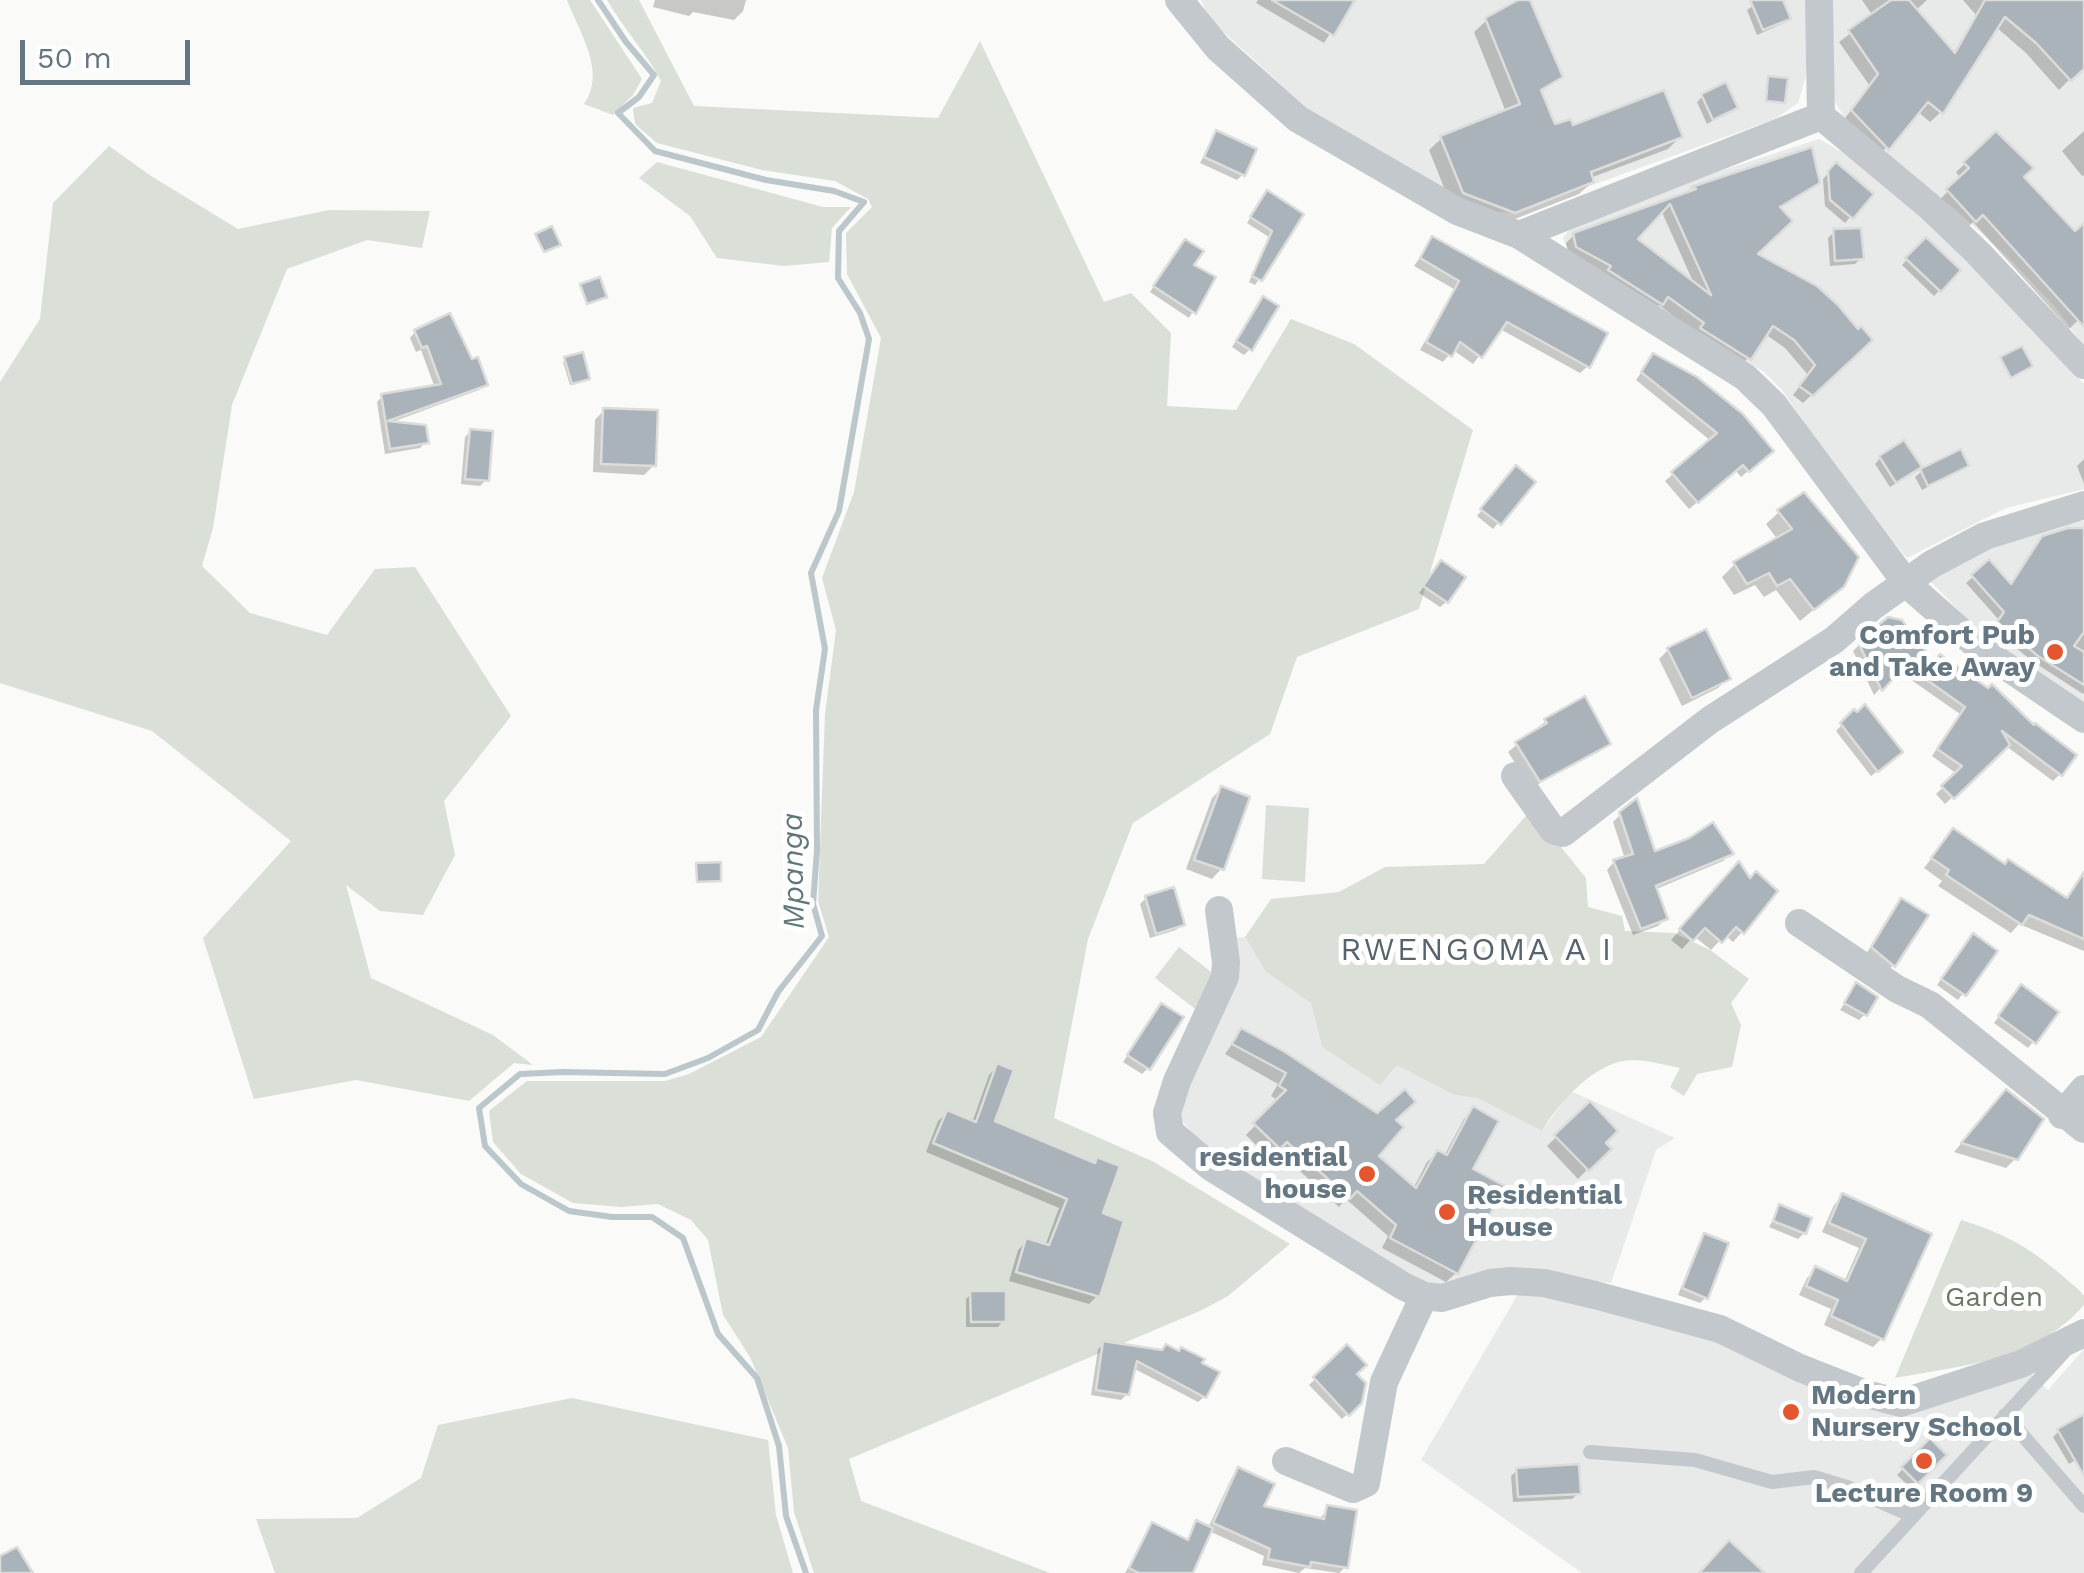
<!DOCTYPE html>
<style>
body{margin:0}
#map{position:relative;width:2084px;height:1573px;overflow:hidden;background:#fafaf8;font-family:"Work Sans",sans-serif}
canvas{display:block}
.scale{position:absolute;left:20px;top:40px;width:170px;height:45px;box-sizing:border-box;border:5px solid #657683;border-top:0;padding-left:12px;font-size:30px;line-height:35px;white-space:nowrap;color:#657683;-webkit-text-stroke:8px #fff;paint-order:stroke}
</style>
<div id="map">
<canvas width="2084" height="1573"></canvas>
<div class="scale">50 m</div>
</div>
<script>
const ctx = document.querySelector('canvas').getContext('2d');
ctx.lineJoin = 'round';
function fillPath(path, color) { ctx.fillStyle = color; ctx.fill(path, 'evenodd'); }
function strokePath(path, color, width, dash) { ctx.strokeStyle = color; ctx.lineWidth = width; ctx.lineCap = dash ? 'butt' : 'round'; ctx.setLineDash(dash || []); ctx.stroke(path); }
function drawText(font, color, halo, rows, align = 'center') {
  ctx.font = font + ' "Work Sans",sans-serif'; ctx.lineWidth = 10; ctx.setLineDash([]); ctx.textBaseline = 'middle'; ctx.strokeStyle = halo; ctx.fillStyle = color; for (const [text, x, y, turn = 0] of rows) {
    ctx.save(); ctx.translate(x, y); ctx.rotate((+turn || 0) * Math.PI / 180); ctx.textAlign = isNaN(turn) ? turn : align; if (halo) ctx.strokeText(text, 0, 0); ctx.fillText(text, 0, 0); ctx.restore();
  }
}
fillPath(new Path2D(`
 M1201 0H1809L1806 76 1798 103 1775 119 1515 213 1479 211 1330 129 1209 19Z
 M1833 0H2084V346L2054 306 2008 257 1952 207 1855 135 1835 102 1829 58Z
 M1819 139 1849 156 1920 210 2084 384V489L2006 508 1907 558 1847 485 1782 390 1764 372 1568 251 1563 238 1579 217Z
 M2084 521V706L2028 670 1972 624 1928 579 1930 570 2056 522Z
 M1245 937 1266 972 1311 1003 1322 1047 1380 1084 1397 1064 1454 1095 1477 1098 1542 1131 1571 1091 1675 1138 1656 1150 1611 1283 1545 1276 1440 1293 1236 1169 1192 1133 1174 1111 1225 939Z
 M1610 1289 1845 1398 2029 1372 2048 1390 2084 1349V1573H1582L1421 1460 1518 1294Z`), '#e8e9e9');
fillPath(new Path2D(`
 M567 0H590L642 79 633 95 613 115 584 104C607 72 579 32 567 0Z
 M607 0H639L694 106 938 118 980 41 1104 302 1131 293 1171 333 1167 406 1236 410 1291 319 1354 344 1473 430 1419 609 1297 657 1270 734 1133 823 1088 939 1054 1118 1154 1162 1290 1244 1228 1296 1202 1310 849 1459 861 1501 1050 1573H814L794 1512 788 1448 750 1357 723 1315 708 1240 691 1220 658 1204 621 1207 573 1203 521 1174 493 1142 489 1111 527 1081H665L689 1074 761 1037 829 937 818 901 825 714 836 630 822 578 854 492 881 338 847 274 846 233 872 207 868 199 835 181 762 170 657 143 635 124 633 108 652 103 661 81C645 51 624 29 607 0Z
 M109 146 151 176 238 229 329 210 430 211 422 248 367 240 287 269 232 405 213 528 202 566 250 613 327 635 375 569 415 567 511 716 444 801 455 855 423 915 380 911 346 885 371 978 493 1035 533 1065 514 1063 469 1101 356 1080 254 1099 203 938 291 841 152 731 0 683V382L40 319 53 203Z
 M657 162 823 207H851L832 228 829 262 784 266 717 258 690 216 639 178Z
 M1266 805 1309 808 1305 882 1262 879Z
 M1531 810 1586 878 1588 907 1622 916 1625 931 1674 933 1710 950 1749 979 1731 1003 1741 1025 1732 1067 1697 1074 1684 1096 1670 1087 1680 1068C1665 1065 1648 1060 1633 1060 1596 1060 1559 1102 1542 1131L1477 1098 1454 1095 1397 1065 1380 1085 1322 1047 1311 1003 1266 972 1245 937 1271 899 1339 892 1385 867 1484 864Z
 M1179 947 1223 981 1199 1012 1155 978Z
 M1961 1220C2014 1236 2038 1254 2079 1290L2084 1296V1305C2035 1361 1965 1365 1895 1378Z
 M572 1398 768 1440 776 1515 793 1573H275L256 1519 357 1518 421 1478 438 1425Z`), '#dadfd7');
fillPath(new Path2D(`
 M655 0H746L743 11 734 20 693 12 689 16 653 7Z
 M1258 0H1352L1324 43 1256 3Z
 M1523 0H1528L1560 76 1539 94 1554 127 1680 137 1668 149 1590 178 1592 182 1579 194 1502 224 1451 205 1429 150 1442 138 1506 112 1474 32 1487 20Z
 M1762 0H1780L1788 19 1782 24 1757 35 1747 10Z
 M1862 0H1927L1915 11 1953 54 1976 15 1963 0H2084V65L2059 90 2026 53 1996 27 1941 112 1930 122 1917 111 1877 158 1842 122 1870 86 1839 42 1873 16Z
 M1703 96 1735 107 1707 124 1697 102Z
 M2084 131V175L2082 176 2062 151Z
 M1216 133 1243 174 1237 180 1200 163Z
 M1996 135 2021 178 2084 242V315L2069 329 1973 222 1966 229 1939 200 1961 179 1956 172Z
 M1810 151 1817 182 1778 208 1754 254 1870 340 1803 403 1793 395 1808 375 1785 348 1765 334 1741 367 1659 305 1653 312 1569 255 1566 243 1574 235 1687 195 1693 189ZM1661 210 1695 286 1634 239Z
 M1836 165 1870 195 1845 223 1825 206 1823 179Z
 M1262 199 1301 215 1255 285 1249 282 1269 237 1247 223Z
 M1834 232 1861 258 1855 264 1830 266 1828 238Z
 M1433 239 1588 366 1580 373 1500 329 1473 364 1453 350 1443 362 1420 350 1454 289 1414 266Z
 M1926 240 1958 271 1934 296 1902 265Z
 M1180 247 1190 266 1212 278 1189 318 1150 292Z
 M1263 299 1250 349 1244 355 1232 347Z
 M415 332 485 384 479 390 387 424 426 442 420 448 385 454 377 402 383 396 435 388 421 350 416 352 410 338Z
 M1653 356 1764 458 1741 477 1735 470 1689 509 1665 481 1711 441 1636 380Z
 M566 360 585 380 570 385 563 362Z
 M604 410 654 465 644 475 593 472 595 420Z
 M471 431 486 480 480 486 461 484 465 437Z
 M1880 458 1913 472 1890 487 1875 464Z
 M2084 459V484L2077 466Z
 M1966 466 1922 490 1915 477 1921 472Z
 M1511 474 1533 482 1493 529 1477 516Z
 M1779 512 1842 586 1800 621 1776 590 1764 597 1755 585 1734 595 1722 577 1735 564 1778 540 1766 524Z
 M2084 530V692L2083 694 2032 661 1993 629 1999 620 1966 583 1989 563 2010 586Z
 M1436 569 1446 602 1440 607 1419 593Z
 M1860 644 1932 665 2060 774 2053 781 2006 746 1945 804 1936 794 1957 774 1932 756 1960 714 1897 670 1874 695 1853 651Z
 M1668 650 1728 679 1718 688 1682 706 1659 659Z
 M1854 712 1894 758 1871 776 1836 731Z
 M1546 721 1608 743 1600 751 1531 788 1508 752Z
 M1221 789V869L1212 879 1186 869 1212 798Z
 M1621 814 1653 854 1731 853 1723 861 1654 890 1665 919 1658 926 1633 935 1607 870 1614 862 1625 859 1613 822Z
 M1953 831 2004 867 2065 899 2081 880 2084 882V951L2019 924 2011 933 1938 886 1942 881 1924 868Z
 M1730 874 1742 932 1733 942 1725 935 1711 950 1694 936 1682 949 1671 940Z
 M1146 898 1182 925 1176 930 1150 938 1140 904Z
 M1896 907 1893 965 1888 971 1866 954Z
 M1968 942 1994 951 1958 1000 1937 985Z
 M1856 986 1865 1014 1859 1020 1840 1010Z
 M2016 993 2056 1013 2028 1048 1994 1023Z
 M1156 1012 1148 1068 1142 1074 1123 1062Z
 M1241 1031 1377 1116 1393 1121 1375 1156 1413 1189 1427 1162 1437 1153 1444 1156 1464 1119 1473 1110 1470 1170 1456 1273 1446 1282 1382 1248 1388 1236 1346 1199 1339 1207 1276 1149 1268 1157 1246 1135 1279 1101 1271 1096 1278 1084 1225 1054Z
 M998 1066 992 1122 1100 1214 1098 1295 1089 1304 1009 1281 1018 1250 1027 1241 1045 1246 1059 1208 926 1152 938 1121 947 1113 972 1123 989 1075Z
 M1997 1101 2016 1158 2006 1168 1954 1152Z
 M1590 1104 1602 1143 1608 1149 1578 1179 1547 1146Z
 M1843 1196 1928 1235 1882 1338 1873 1347 1824 1325 1831 1309 1799 1295 1807 1278 1816 1269 1844 1282 1859 1248 1822 1232 1834 1205Z
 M1780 1207 1804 1233 1798 1239 1769 1227Z
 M1705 1236V1298L1700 1303 1678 1295 1699 1242Z
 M972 1293 1003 1321 998 1327H966V1299Z
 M1104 1344 1161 1352 1204 1397 1198 1402 1133 1368 1127 1394 1121 1400 1091 1395 1098 1349Z
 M1347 1348 1360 1402 1342 1419 1309 1385Z
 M2059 1431H2084V1455L2069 1464 2053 1437Z
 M1930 1442 1944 1455 1911 1488 1897 1475Z
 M1239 1470 1261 1508 1319 1520 1328 1508 1345 1567 1339 1573 1305 1568 1299 1573 1262 1565 1264 1556 1209 1531 1191 1573H1125L1152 1525 1185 1542 1197 1523 1208 1528 1232 1477Z
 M1517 1470 1578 1493 1572 1499 1513 1502 1511 1476Z`), '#0003');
strokePath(new Path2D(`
 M598 0 626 42 654 75 639 97 618 113 655 151 766 180 834 191 864 202 839 231 838 278 860 313 869 339 839 511 811 573 825 649 816 710 817 850 813 904 822 936 778 992 758 1030 708 1058 665 1074 563 1072 520 1074 479 1108 485 1146 521 1184 569 1211 612 1217H652L683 1238 718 1334 757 1378 779 1446 786 1516 806 1573`), '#bbc7cb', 6);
const building = new Path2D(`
 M1272 0H1355L1334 36Z
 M1518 0H1530L1563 77 1541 90 1555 124 1571 119 1573 125 1664 90 1683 137 1591 172 1594 182 1515 213 1463 193 1440 136 1520 104 1485 18Z
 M1750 0H1783L1791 19 1763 30Z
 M1891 0H1909L1955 53 1985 0H2084V69L2071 81 2036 43 2005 17 1943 114 1928 102 1889 150 1851 110 1878 74 1848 30Z
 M1768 76 1788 78 1785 103 1766 101Z
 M1726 82 1738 108 1713 120 1701 94Z
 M1216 130 1257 149 1245 176 1204 157Z
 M1996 131 2034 168 2024 177 2075 231 2084 223V327L1983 215 1976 222 1946 189 1969 168 1963 162Z
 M1812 147 1820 183 1780 207 1793 221 1758 254 1817 286 1837 304 1858 329 1861 326 1873 340 1813 396 1799 386 1815 365 1794 340 1773 326 1751 360 1700 328 1704 323 1668 297 1663 305 1608 270 1611 266 1576 247 1573 233 1696 189 1691 187ZM1670 204 1711 295 1638 239Z
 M1836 162 1874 194 1853 219 1830 200 1828 171Z
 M1267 190 1304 214 1262 281 1252 276 1272 231 1250 217Z
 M552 226 561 245 544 252 535 234Z
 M1861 228 1864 259 1835 261 1833 229Z
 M1432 236 1608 333 1590 368 1507 322 1482 358 1460 342 1452 357 1426 342 1459 281 1420 258Z
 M1926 237 1961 270 1941 292 1905 258Z
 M1185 239 1204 251 1194 265 1216 277 1196 314 1153 286Z
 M600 277 607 297 587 304 580 284Z
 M1263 296 1279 306 1252 351 1236 341Z
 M450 313 472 359 478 357 488 385 388 421 426 425 429 443 390 449 381 394 441 384 427 346 422 348 414 330Z
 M2022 346 2033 366 2011 378 2000 357Z
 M583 352 590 379 572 384 564 357Z
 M1653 353 1697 377 1743 414 1774 451 1749 472 1743 465 1698 503 1671 472 1717 433 1641 372Z
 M603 408 658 410 656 466 601 464Z
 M470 429 493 431 489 481 465 479Z
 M1904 440 1922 467 1896 483 1879 456Z
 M1961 449 1969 466 1928 486 1920 469Z
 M1516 465 1536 482 1501 525 1480 509Z
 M1804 492 1859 557 1844 587 1814 610 1790 579 1777 586 1769 573 1747 584 1733 562 1792 529 1777 510Z
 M2068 528H2084V632L2074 646 2084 652V685L2038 656 1997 622 2004 612 1971 575 1989 559 2011 584 2042 536Z
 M1441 560 1466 577 1448 603 1423 586Z
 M1888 617 1902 620 1934 662 1940 654 1988 688 1992 684 2034 725 2035 723 2077 755 2062 776 2002 731 2010 745 1954 799 1941 786 1962 766 1937 749 1965 707 1906 665 1882 691 1858 642Z
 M1706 629 1731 679 1692 698 1667 648Z
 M1585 696 1611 744 1540 782 1515 742 1547 723 1544 719Z
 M1865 704 1903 752 1878 772 1840 723 1854 709 1857 712Z
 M1221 786 1250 797 1224 870 1194 860Z
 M1637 798 1655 851 1689 838 1713 822 1734 854 1656 886 1668 919 1641 929 1613 860 1633 854 1619 812Z
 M1953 828 2005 864 2008 859 2067 898 2084 872V939L2029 915 2022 925 1946 875 1949 870 1931 858Z
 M1739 861 1750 878 1756 871 1778 891 1744 934 1736 927 1722 943 1705 928 1693 941 1679 929Z
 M721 862V881L697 882 696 863Z
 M1174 887 1185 925 1156 934 1145 896Z
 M1901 898 1929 915 1895 967 1871 947Z
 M1973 933 1998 951 1966 996 1941 979Z
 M1856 982 1878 997 1867 1016 1844 1003Z
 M2021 984 2059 1012 2036 1044 1998 1016Z
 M1161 1003 1184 1017 1150 1070 1127 1055Z
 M1241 1028 1285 1052 1377 1113 1405 1089 1416 1102 1396 1120 1404 1127 1379 1156 1416 1188 1437 1150 1447 1155 1473 1106 1499 1121 1473 1169 1505 1186 1458 1274 1390 1238 1396 1225 1357 1191 1350 1199 1287 1142 1280 1149 1253 1123 1286 1090 1279 1086 1286 1073 1232 1044Z
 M997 1063 1014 1070 995 1121 1095 1163 1097 1157 1120 1166 1103 1213 1124 1221 1100 1297 1016 1272 1026 1238 1049 1245 1067 1199 933 1143 947 1110 976 1122Z
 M2006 1089 2044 1119 2018 1160 1961 1143Z
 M1590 1101 1618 1131 1606 1143 1612 1149 1589 1171 1554 1135Z
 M1842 1193 1932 1234 1884 1340 1831 1316 1838 1300 1806 1286 1815 1266 1847 1281 1866 1239 1829 1223Z
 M1779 1204 1812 1218 1806 1234 1773 1221Z
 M1704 1233 1729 1243 1708 1299 1682 1288Z
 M970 1291H1006V1322H971Z
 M1103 1341 1162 1350 1166 1344 1179 1351 1181 1347 1205 1359 1202 1363 1220 1372 1206 1398 1137 1361 1129 1395 1096 1390Z
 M1347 1344 1367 1365 1357 1374 1366 1383 1362 1403 1349 1416 1313 1377Z
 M2084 1414V1476L2057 1429Z
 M1930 1438 1947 1455 1918 1484 1901 1467Z
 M1579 1464 1581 1494 1518 1497 1516 1468Z
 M1238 1467 1275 1484 1264 1506 1324 1519 1327 1505 1357 1510 1348 1568 1311 1562 1310 1567 1268 1559 1270 1549 1213 1523Z
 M1196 1520 1213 1528 1193 1573H1139L1129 1568 1152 1522 1188 1540Z
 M1729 1540 1765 1573H1699Z
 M17 1547 33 1573H0V1556Z`);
fillPath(building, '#aab3b9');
strokePath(building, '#dcdcda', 2.5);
strokePath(new Path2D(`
 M2005 1415 2084 1506
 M1590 1452 1695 1460 1772 1482 1814 1477 1847 1487 1913 1516
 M1861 1573 2063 1353`), '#c3c8cc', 14);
strokePath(new Path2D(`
 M1179 0 1218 48 1298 119 1457 211 1519 235 1745 377 1774 405 1907 584 1982 650 2084 719
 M1821 116 1929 206 1977 252 2084 365
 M1519 235 1821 116 1819 0
 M1515 776 1553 830 1563 833 1710 720 1834 640 1873 606 1932 564 1985 536 2084 505
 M1219 910 1226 962 1225 977 1177 1081 1167 1113 1170 1132 1211 1167 1403 1286 1424 1296 1442 1298 1490 1283 1511 1281 1544 1283 1595 1295 1720 1329 1800 1368 1866 1394 1901 1403 2021 1364 2084 1333
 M1799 923 1897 989 1930 1005 2084 1129
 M2062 1115 2084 1089
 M1286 1461 1353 1489 1366 1483 1384 1382 1424 1296`), '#c3c8cc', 28);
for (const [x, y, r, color] of [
 [2055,652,10,"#e4572e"],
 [1367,1174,10,"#e4572e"],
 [1447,1212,10,"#e4572e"],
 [1791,1412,10,"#e4572e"],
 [1924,1461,10,"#e4572e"]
]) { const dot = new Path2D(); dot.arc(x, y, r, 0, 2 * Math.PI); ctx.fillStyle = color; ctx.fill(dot); strokePath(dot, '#fff', 4); }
drawText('bold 28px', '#657683', '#fff', [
 ["Comfort Pub",2035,636],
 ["and Take Away",2035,668],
 ["residential",1347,1158],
 ["house",1347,1190],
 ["Residential",1467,1196,"left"],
 ["House",1467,1228,"left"],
 ["Modern",1811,1396,"left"],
 ["Nursery School",1811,1428,"left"],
 ["Lecture Room 9",1924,1494,"center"]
], 'right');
drawText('28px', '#687a64', '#fff', [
 ["Garden",1994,1298]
]);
drawText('italic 30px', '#60757c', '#fff', [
 ["Mpanga",794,871,-91]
]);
ctx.letterSpacing = '2.5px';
drawText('32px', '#57646e', '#fff', [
 ["RWENGOMA A I",1477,951]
]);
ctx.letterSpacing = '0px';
</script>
